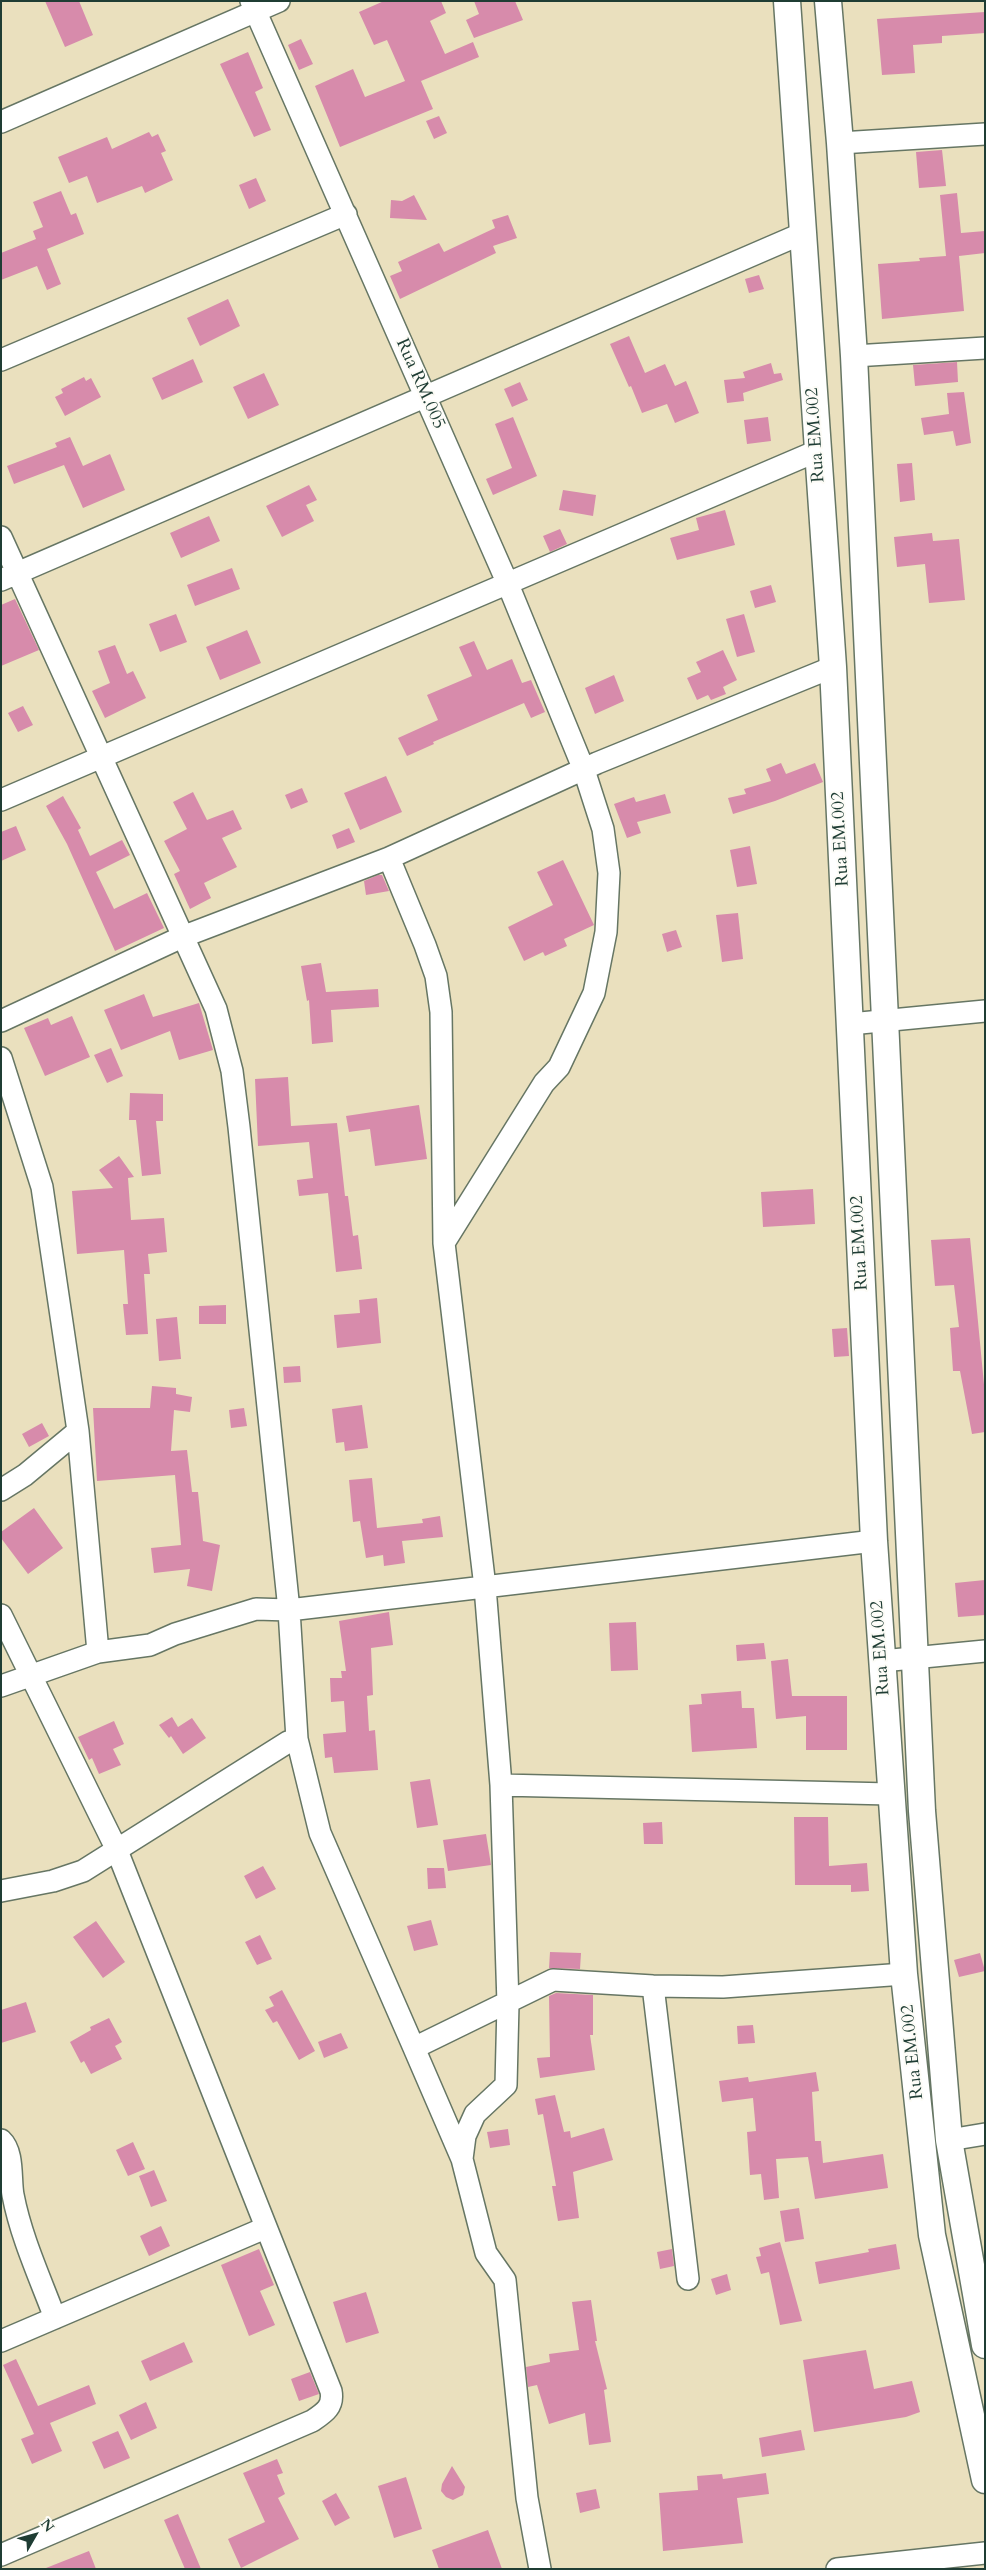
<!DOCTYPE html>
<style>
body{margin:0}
#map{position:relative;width:986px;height:2570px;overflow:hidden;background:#eae0be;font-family:Cardo,serif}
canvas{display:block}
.frame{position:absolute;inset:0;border:2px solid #1f3d34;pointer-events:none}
.north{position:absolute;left:10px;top:2510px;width:50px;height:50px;-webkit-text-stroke:4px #fdfcf7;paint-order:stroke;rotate:52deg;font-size:14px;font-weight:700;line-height:20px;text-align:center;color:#1f3d34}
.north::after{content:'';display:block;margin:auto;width:18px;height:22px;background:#1f3d34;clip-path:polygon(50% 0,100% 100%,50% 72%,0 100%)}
</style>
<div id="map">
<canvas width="986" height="2570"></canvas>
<div class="frame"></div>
<div class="north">N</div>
</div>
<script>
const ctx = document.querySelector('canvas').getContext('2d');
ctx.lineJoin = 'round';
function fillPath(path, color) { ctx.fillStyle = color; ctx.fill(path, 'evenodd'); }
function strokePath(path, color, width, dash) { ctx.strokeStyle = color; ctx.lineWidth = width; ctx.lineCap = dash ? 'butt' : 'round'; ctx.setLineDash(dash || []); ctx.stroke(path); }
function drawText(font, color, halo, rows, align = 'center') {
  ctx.font = font + ' Cardo,serif'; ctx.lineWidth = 4; ctx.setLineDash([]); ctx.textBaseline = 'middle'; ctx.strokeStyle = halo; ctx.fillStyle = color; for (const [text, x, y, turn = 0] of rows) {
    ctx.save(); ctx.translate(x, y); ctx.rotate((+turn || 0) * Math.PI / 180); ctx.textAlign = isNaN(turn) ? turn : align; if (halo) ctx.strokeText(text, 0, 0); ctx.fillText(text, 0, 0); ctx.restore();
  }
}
fillPath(new Path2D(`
 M45 1H79L93 35 65 47Z
 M384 1H441L446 13 430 21 445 54 473 42 479 57 421 81 433 109 340 147 315 86 353 69 365 97 405 81 387 40 374 45 359 12Z
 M474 1H515L523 20 474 38 466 20 479 14Z
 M985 12V33L942 36V43L913 45 915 73 882 75 877 19Z
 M301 39 313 64 299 70 288 45Z
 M248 52 263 88 255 92 271 130 254 137 220 64Z
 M439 116 447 133 434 139 426 121Z
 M149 132 152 137 158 134 166 151 161 153 173 180 145 193 142 186 97 203 87 176 69 183 58 157 107 137 112 149Z
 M942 150 946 186 919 188 916 152Z
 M256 178 266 201 249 209 239 185Z
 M61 191 71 215 76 213 84 234 47 249 61 284 47 290 37 266 1 280V253L36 239 33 231 43 227 33 202Z
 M957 193 961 233 985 231V253L959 256 964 311 882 319 878 264 920 261 919 258 946 256 940 195Z
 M414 195 427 220 390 218 391 200 402 201Z
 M508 215 517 238 493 246 496 253 400 299 390 276 402 271 398 262 439 243 444 252 495 228 492 220Z
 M759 275 764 289 749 293 745 279Z
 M228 299 240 326 200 346 187 318Z
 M629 336 645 373 665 364 675 386 686 381 699 413 675 423 667 404 642 413 631 386 629 387 610 344Z
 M193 359 203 382 162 400 152 378Z
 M957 362 958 382 915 386 913 365Z
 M771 363 774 374 781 373 783 380 743 393 744 401 727 403 724 380 745 378 743 372Z
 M264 373 279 405 248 419 233 387Z
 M84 377 86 381 91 378 101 397 65 416 55 397 63 393 61 389Z
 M520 382 528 400 512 407 504 389Z
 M964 392 971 443 956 446 953 431 924 435 921 418 949 414 947 393Z
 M513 417 537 476 493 495 486 479 512 468 495 424Z
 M768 417 771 441 747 444 744 420Z
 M70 437 83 466 110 454 125 490 83 508 64 465 14 484 7 466 57 447 55 443Z
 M912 463 915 500 900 502 897 464Z
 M309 485 317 500 306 505 314 521 282 537 266 506Z
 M563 490 596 495 593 516 559 510Z
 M725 510 735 545 677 560 670 538 699 530 696 518Z
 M209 516 220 541 181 558 170 533Z
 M560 529 567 544 550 552 543 536Z
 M932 533 933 541 959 539 965 600 929 603 925 564 897 567 894 537Z
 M232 568 240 589 195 606 187 585Z
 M771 585 776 602 755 608 750 591Z
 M15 599 39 650 1 666V605Z
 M176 614 187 642 160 652 149 624Z
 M744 614 755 652 737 657 726 619Z
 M247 630 261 663 220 680 206 647Z
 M474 641 487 670 512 659 522 683 531 680 545 712 531 718 524 703 433 742 434 744 407 756 398 738 438 720 427 695 472 676 459 647Z
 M115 645 127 674 133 671 146 698 105 718 92 691 110 683 98 651Z
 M723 650 737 680 723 687 726 694 711 700 708 695 697 700 687 678 701 672 696 662Z
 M614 675 624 701 595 714 585 688Z
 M23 706 33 725 18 732 8 713Z
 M781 763 786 774 815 763 823 782 775 801 733 814 728 798 746 794 744 789 771 781 766 769Z
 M386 776 402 812 360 830 344 793Z
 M302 788 308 802 291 809 285 795Z
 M193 792 207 820 233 810 242 829 222 838 237 867 204 883 211 898 190 909 174 874 180 871 164 841 187 829 173 802Z
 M665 794 671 813 637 822 641 833 627 838 614 804 634 797 636 802Z
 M63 796 81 828 78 830 90 856 122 840 130 855 96 872 114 909 147 893 164 928 115 951 67 844 46 806Z
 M16 826 26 850 1 861V832Z
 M349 828 355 842 337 849 332 835Z
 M750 846 757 884 737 887 730 850Z
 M563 860 594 925 564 939 567 946 545 956 543 952 524 961 508 927 553 905 537 872Z
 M378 875H382L389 891 366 895 364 881Z
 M738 913 743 959 722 962 716 915Z
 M676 930 682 947 667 952 662 934Z
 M321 963 326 992 378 989 379 1007 331 1010 333 1042 312 1044 309 1000 307 1001 301 966Z
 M144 994 153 1017 199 1003 213 1050 179 1060 170 1031 121 1050 104 1010Z
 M72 1016 90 1057 45 1076 24 1028 48 1018 51 1025Z
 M111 1048 123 1076 107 1083 94 1055Z
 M288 1077 291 1126 337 1123 345 1196H348L353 1236 358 1235 362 1269 336 1272 328 1193 299 1196 297 1180 313 1178 309 1142 258 1146 255 1079Z
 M130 1093 163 1094V1121H156L161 1174 142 1176 136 1120H129Z
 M419 1105 427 1159 375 1166 370 1129 349 1132 346 1116Z
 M119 1156 134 1177 128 1178 131 1220 164 1218 167 1252 148 1254 150 1274H144L148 1334 126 1335 123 1304H128L124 1250 77 1254 72 1191 113 1188 99 1170Z
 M813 1189 815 1224 763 1227 761 1192Z
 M970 1238 985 1395V1432L972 1434 960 1371H953L950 1328 959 1327 954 1285 935 1286 931 1240Z
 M377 1298 381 1343 337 1348 334 1315 360 1313 359 1300Z
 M226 1305V1324H199V1306Z
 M177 1317 181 1359 159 1361 156 1319Z
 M847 1328 849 1356 834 1357 832 1329Z
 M300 1366 301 1382 284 1383 283 1367Z
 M152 1386 176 1388V1394L192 1397 190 1412 174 1410 171 1451 187 1450 192 1492H198L203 1541 220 1545 212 1591 187 1586 190 1569 154 1573 151 1548 181 1545 175 1475 97 1481 93 1408H150Z
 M362 1405 368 1448 345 1451 344 1442 336 1443 332 1409Z
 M244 1408 247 1426 231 1428 229 1410Z
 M42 1423 49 1436 29 1447 22 1434Z
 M372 1478 377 1528 423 1523 422 1519 440 1516 443 1537 402 1541 405 1563 384 1566 383 1555 366 1558 360 1521 353 1522 349 1480Z
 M34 1508 63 1548 28 1574 1 1538V1532Z
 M985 1580V1615L958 1617 955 1583Z
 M389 1612 393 1645 371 1648 373 1695 367 1696 369 1731 375 1730 378 1770 334 1773 332 1757 325 1758 323 1734 346 1732 344 1701 331 1702 330 1678H342L341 1671H346L339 1621Z
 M636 1622 638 1670 611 1671 609 1623Z
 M764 1643 766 1659 737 1661 736 1645Z
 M788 1659 792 1696H847V1750H806V1716L776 1719 771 1661Z
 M741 1691 742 1708H754L757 1748 692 1752 689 1705 702 1704 701 1694Z
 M172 1717 178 1727 192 1718 206 1738 183 1754 171 1736 169 1738 159 1725Z
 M114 1721 124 1744 113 1749 121 1765 99 1774 92 1758 89 1760 78 1737Z
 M430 1779 438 1825 417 1828 410 1782Z
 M794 1817H828L829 1866 867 1863 869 1891 851 1892V1885H795Z
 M662 1822 663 1844H644L643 1823Z
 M486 1834 491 1865 448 1871 443 1840Z
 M263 1866 276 1889 256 1899 244 1876Z
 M427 1868H444L446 1888 428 1889Z
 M431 1920 438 1945 414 1951 407 1926Z
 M96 1921 125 1962 103 1978 73 1937Z
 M260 1935 272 1959 257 1965 245 1942Z
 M550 1952 581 1953 580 1969 549 1968Z
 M980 1953 985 1971 959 1977 954 1960Z
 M282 1990 315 2051 299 2060 277 2021 273 2023 265 2010 274 2006 269 1997Z
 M556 1993 593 1995V2035H590L595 2070 540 2078 537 2058 550 2057 549 1996Z
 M26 2002 36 2032 1 2043V2010Z
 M109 2018 122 2042 115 2046 122 2059 91 2074 84 2061 81 2063 70 2042 91 2030 90 2027Z
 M753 2025 755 2043 738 2044 737 2026Z
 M341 2033 348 2048 324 2058 318 2042Z
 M816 2072 819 2091 812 2092 815 2141H821L823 2163 883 2154 888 2188 815 2199 808 2157 776 2159 779 2198 764 2200 761 2174 750 2175 747 2132 756 2131 753 2098 722 2102 719 2081 748 2077 749 2082Z
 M555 2095 564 2132 570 2131 571 2138 604 2128 613 2160 573 2172 579 2218 558 2221 552 2186H556L543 2114 538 2115 535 2099Z
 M508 2129 510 2145 490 2148 487 2132Z
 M133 2142 145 2169 128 2176 116 2150Z
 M154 2170 167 2201 151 2207 139 2176Z
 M799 2208 804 2239 785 2242 780 2211Z
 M161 2226 170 2246 149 2256 140 2236Z
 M780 2242 802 2321 780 2325 769 2272 761 2274 756 2257 761 2256 759 2248Z
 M896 2244 900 2269 819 2284 815 2262 869 2252 868 2249Z
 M259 2249 274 2285 260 2291 275 2325 249 2336 221 2265Z
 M672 2249 674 2266 660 2269 657 2252Z
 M727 2274 731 2290 716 2295 711 2279Z
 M366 2292 379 2333 346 2343 333 2302Z
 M591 2300 597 2341H595L607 2389 604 2390 611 2442 589 2445 585 2413 549 2424 537 2385 528 2387 526 2367 550 2362 549 2354 579 2350 572 2302Z
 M184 2342 193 2362 150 2381 141 2361Z
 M866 2350 874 2389 912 2381 920 2412 906 2417 814 2432 803 2360Z
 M16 2359 38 2406 89 2385 96 2404 50 2423 62 2451 32 2464 21 2439 34 2434 3 2365Z
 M310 2372 319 2394 299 2401 291 2379Z
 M146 2402 157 2428 131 2440 119 2415Z
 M801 2430 805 2450 762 2457 759 2438Z
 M118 2431 130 2458 104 2469 92 2442Z
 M277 2459 283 2473 277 2475 285 2494 278 2498 299 2539 241 2568 228 2539 265 2522 243 2473Z
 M452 2466 465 2487 463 2495 453 2500 446 2497 441 2491 442 2484Z
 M766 2473 769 2494 737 2498 743 2543 663 2551 659 2493 698 2490 697 2476 722 2474 723 2479Z
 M406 2477 422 2529 394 2538 378 2486Z
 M596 2489 600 2508 580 2513 576 2493Z
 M336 2493 350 2518 335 2526 322 2501Z
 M178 2514 201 2569H185L164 2520Z
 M488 2530 502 2569H439L432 2550Z
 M89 2551 96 2569H47L46 2568Z`), '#d78bab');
const minor = new Path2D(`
 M251 1 507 582 584 770 603 829 609 873 606 932 594 993 559 1067 544 1083 444 1243
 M1 122 279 1
 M840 143 985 134
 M854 356 985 348
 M1 360 346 214
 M1 537 216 1009 232 1071 239 1127 289 1610 297 1739 320 1833 414 2048
 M1 580 801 234
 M1 800 817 451
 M389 858 425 945 436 976 441 1012 444 1243 485 1587 501 1785 508 2004 506 2085 475 2114 465 2136 462 2159 486 2253 505 2280 527 2498 540 2569
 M1 1021 182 937 389 858 597 763 833 667
 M850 1024 985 1011
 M1 1058 42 1187 78 1431 98 1652
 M1 1490 25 1475 78 1431
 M1 1615 116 1848 331 2391C334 2407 324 2413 312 2421L1 2555
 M882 1661 985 1651
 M1 1686 98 1652 150 1645 175 1634 256 1609 289 1610 874 1541
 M501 1785 890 1794
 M1 1891 53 1881 83 1871 288 1742 297 1739
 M653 1986 688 2279
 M1 2140C14 2152 10 2179 13 2195 21 2237 40 2278 55 2318
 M949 2140 985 2134
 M462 2159 414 2048 553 1980 653 1986 723 1987 904 1974
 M1 2341 265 2228
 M837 2569 985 2553`);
const tertiary = new Path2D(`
 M787 1 833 667 874 1541 904 1974 932 2235 985 2480
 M828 1 840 143 854 356 922 1811 949 2140 985 2345`);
strokePath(minor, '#667664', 24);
strokePath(tertiary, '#667664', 29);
strokePath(minor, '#fff', 21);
strokePath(tertiary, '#fff', 26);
drawText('18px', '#1f3d34', '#fdfcf7', [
 ["Rua RM.005",420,384,66],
 ["Rua EM.002",816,435,-94],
 ["Rua EM.002",841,839,-93],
 ["Rua EM.002",860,1243,-93],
 ["Rua EM.002",881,1648,-94],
 ["Rua EM.002",913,2052,-96]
]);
</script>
